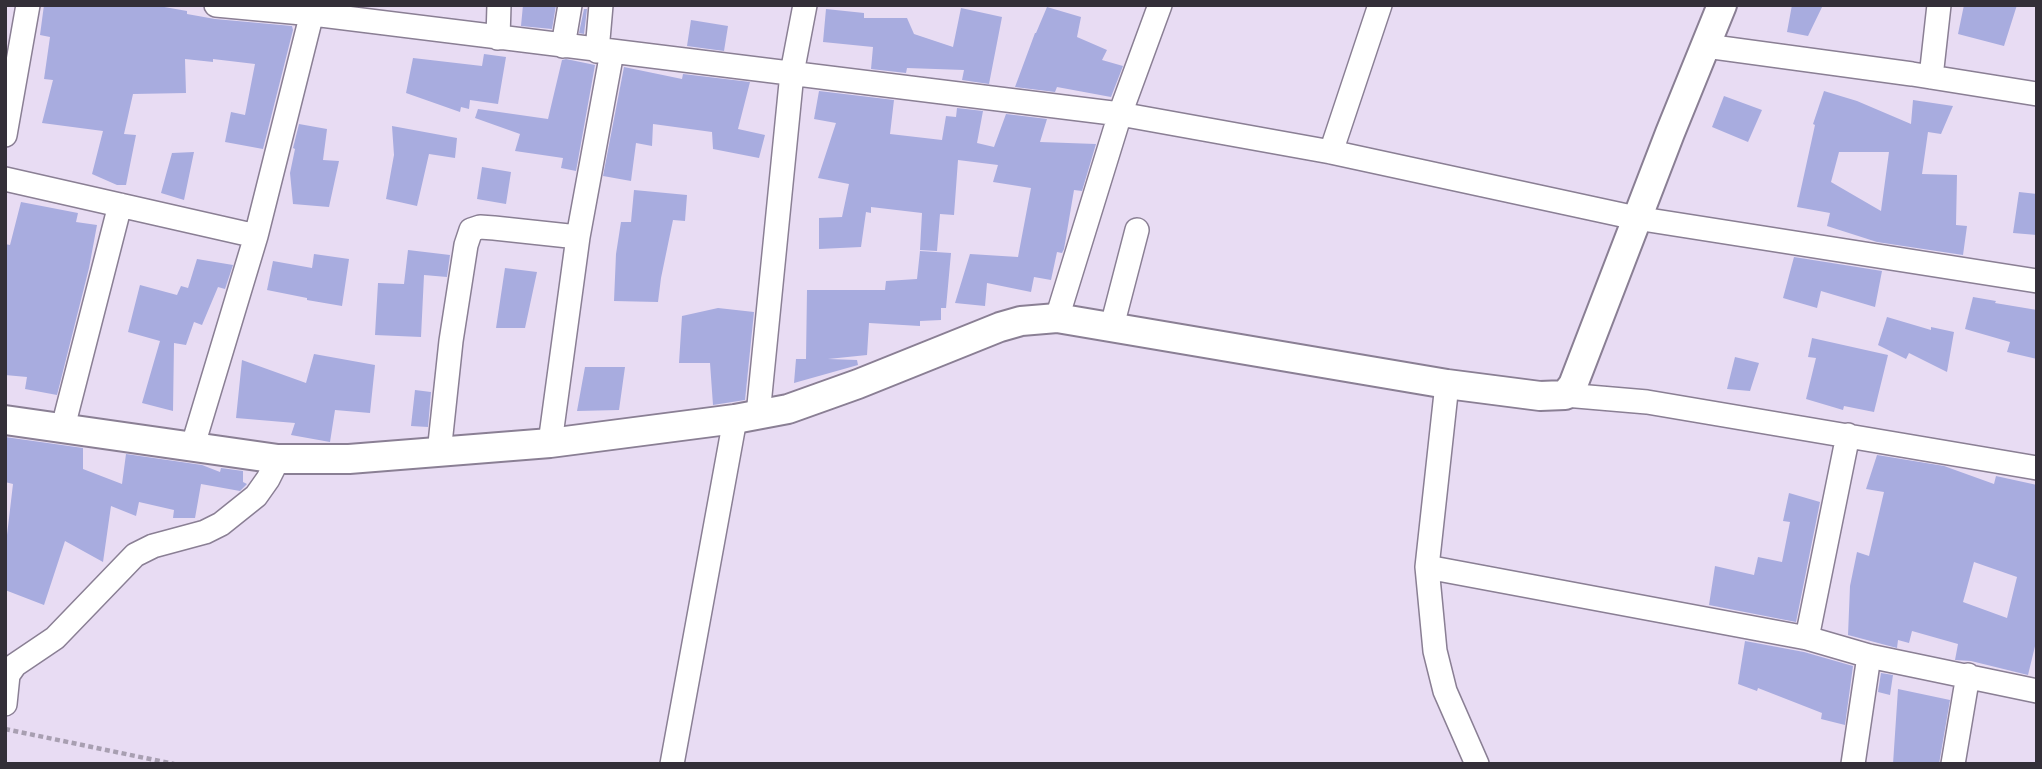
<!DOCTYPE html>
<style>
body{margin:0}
#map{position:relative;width:2042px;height:769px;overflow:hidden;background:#e8dcf3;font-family:"Golos Text",sans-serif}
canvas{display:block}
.frame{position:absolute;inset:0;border:7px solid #332f38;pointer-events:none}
</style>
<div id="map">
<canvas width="2042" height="769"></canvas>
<div class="frame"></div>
</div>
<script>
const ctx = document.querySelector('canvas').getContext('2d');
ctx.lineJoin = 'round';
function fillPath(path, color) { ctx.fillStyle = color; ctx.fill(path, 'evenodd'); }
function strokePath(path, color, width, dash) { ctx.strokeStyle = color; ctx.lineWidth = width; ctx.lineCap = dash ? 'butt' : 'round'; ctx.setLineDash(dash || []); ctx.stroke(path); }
fillPath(new Path2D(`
 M44 5H153L187 11V14L215 19 292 26 293 30 263 149 225 142 231 112 245 115 255 64 213 59V62L185 59 186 93 133 94 124 134 136 135 126 185H117L92 174 103 131 42 123 53 80 44 79 50 37 40 35Z
 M523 5H556L552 29 521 26Z
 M1792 5H1823L1808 36 1787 32Z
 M1964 5H2017L2004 46 1958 34Z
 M1047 7 1081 17 1077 37 1107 50 1102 60 1123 66 1111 97 1057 87 1055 92 1015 87 1035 33H1036Z
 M961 8 1002 17 989 84 962 80 964 70 907 68 906 73 871 69 873 47 823 42 826 9 864 13V18H907L914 34 953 47Z
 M584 9H587L584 34 579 33Z
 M691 20 728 26 724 51 687 46Z
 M484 54 506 57 498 104 470 100 469 109 461 107 460 112 406 93 413 58 482 66Z
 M566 59 595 65 576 171 561 168 563 158 515 151 520 134 475 118 478 109 548 119 562 60Z
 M624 67 682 79 683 74 750 82 738 129 765 135 759 158 713 149 712 132 653 124 652 146 636 143 631 181 603 176Z
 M819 91 894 100 890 134 942 140 946 116 956 117 957 108 983 111 977 143 994 147 1006 114 1047 119 1040 142 1096 144 1082 191 1074 190 1064 249 1062 253 1057 252 1051 280 1034 277 1031 292 987 283 985 306 955 303 970 254 1018 257 1031 188 993 182 998 165 958 160 954 215 940 214 937 251 920 250 922 213 871 207V213L866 212 861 247 819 249V218L842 217 849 184 818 178 836 123 814 119Z
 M1824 91 1857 101 1911 124 1913 100 1953 106 1941 134 1928 132 1922 174 1957 175 1956 225 1967 226 1963 255 1877 242 1827 226 1830 213 1797 207 1815 125 1813 124ZM1839 152H1889L1881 211 1831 182Z
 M1724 96 1762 110 1748 142 1712 127Z
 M299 124 327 129 323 160 339 161 329 207 293 204 290 173 295 149 293 148Z
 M392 126 457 138 455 158 429 154 417 206 386 199 394 155Z
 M194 152 184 200 161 193 172 153Z
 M482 167 511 172 506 204 477 199Z
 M634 190 687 195 685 221 673 220 661 278 658 302 614 301 616 254 621 222H631Z
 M2019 192 2037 194V235L2013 233Z
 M21 202 78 213 76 222 97 225 89 268 57 395 25 389 27 377 5 375V244L10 245Z
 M408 250 450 255 447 277 424 275 421 337 375 335 378 283 404 284Z
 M920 251 951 253 946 308H941V320L920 321V326L869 323 867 355 828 359 857 360 858 365 794 383 796 359H806L807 290H885L886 281 917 279Z
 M314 254 349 259 342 306 307 300V298L267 290 273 261 312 268Z
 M1794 257 1882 271 1875 307 1821 291 1817 308 1783 298Z
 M197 259 233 265 225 289 218 287 202 325 194 322 186 345 174 343 173 411 142 403 160 341 128 332 140 285 177 295 181 286 188 288Z
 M505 268 537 272 525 328H496Z
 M1973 297 1996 301 1995 303 2037 310V359L2007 352 2010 342 1965 329Z
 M718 308 754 312 745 400 713 405 710 363H679L682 316Z
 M1887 317 1931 330V327L1954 332 1947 372 1909 353 1906 359 1878 345Z
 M1812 338 1888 355 1874 412 1844 406 1843 410 1806 399 1816 358 1808 357Z
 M314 354 375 365 370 413 335 410 330 442 291 435 295 423 236 418 242 360 306 383Z
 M1735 357 1759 363 1750 391 1727 389Z
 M585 367H625L619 410 577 411Z
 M415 390 431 392 428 427 411 426Z
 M5 437 83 448V469L122 484 126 454 202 465 220 472 221 468 243 471V482L247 484 240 491 201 484 195 518H173L174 510 139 502 136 516 111 506 103 562 65 541 44 605 5 590V552L13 484 5 482Z
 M1877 455 1944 466 1994 484 1996 476 2037 485V638L2028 675 1971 661 1955 660 1958 644 1912 631 1909 643 1898 640 1897 648 1848 635 1850 586 1857 552 1869 556 1884 492 1866 489ZM1974 562 2017 577 2007 618 1963 602Z
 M1789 493 1820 502 1796 622 1709 605 1715 566 1754 575 1758 557 1782 562 1790 522 1783 521Z
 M1745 641 1804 652 1853 666 1845 725 1821 719 1822 713 1758 688 1757 691 1738 684Z
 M1881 673 1893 675 1890 695 1878 692Z
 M1898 689 1950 700 1939 764H1893Z`), '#a8acdf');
const minor = new Path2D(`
 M216 5 313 14 1120 114 1331 152 1636 218 2037 281
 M498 38 499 5
 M563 46 570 5
 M1706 46 1912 74 2037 94
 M597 51 601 5
 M1931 77 1939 5
 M5 135 28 5
 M1331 152 1380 5
 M5 179 256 236
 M1057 318 1120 114 1160 5
 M1112 326 1137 230
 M1447 384 1427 567 1435 651 1445 691 1477 764
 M1565 395 1647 402 2037 468
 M758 415 792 73 805 5
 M63 427 120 205
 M550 443 578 237 612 52
 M193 445 256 236 314 5
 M439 453 451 341 466 245 471 230 480 227 494 228 578 237
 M1427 567 1807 638 1869 656 2037 691
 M1807 638 1848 435
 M5 704 8 675 15 665 55 638 135 555 153 546 205 532 221 524 256 496 268 479 278 459
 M672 764 735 419
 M1853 764 1869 656
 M1953 764 1968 675`);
const tertiary = new Path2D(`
 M5 420 278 459H349L550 443 735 419 788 409 858 384 1000 327 1021 321 1057 318 1447 384 1540 396 1565 395 1573 385 1670 133 1722 5`);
strokePath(minor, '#8a7f94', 26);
strokePath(tertiary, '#8a7f94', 32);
strokePath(new Path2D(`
 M5 729 174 764`), '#a89fb1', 4.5, [5, 3.5]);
strokePath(minor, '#fff', 23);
strokePath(tertiary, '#fff', 28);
</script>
